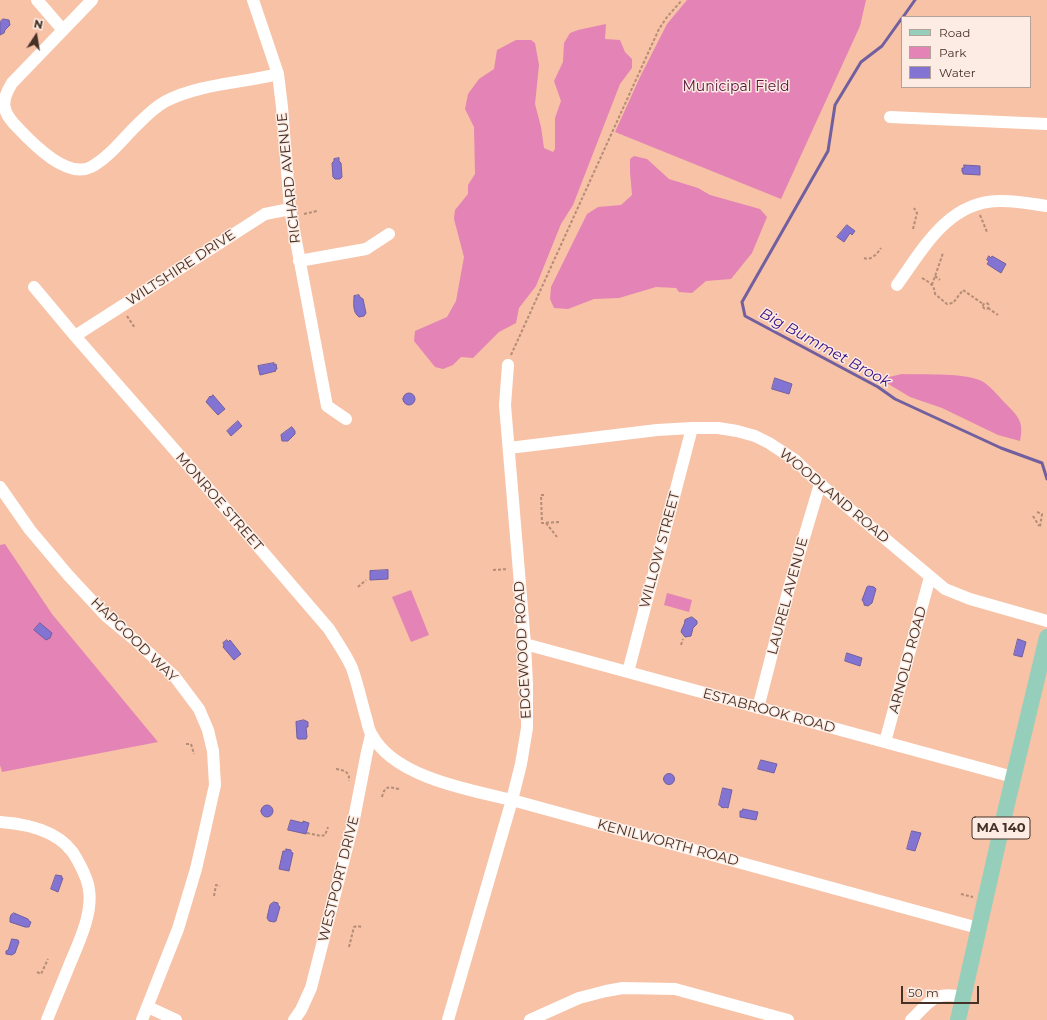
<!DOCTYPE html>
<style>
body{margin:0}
#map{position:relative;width:1047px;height:1020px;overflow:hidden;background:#f7c2a6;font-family:Montserrat,sans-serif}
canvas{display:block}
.legend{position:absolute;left:901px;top:16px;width:130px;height:72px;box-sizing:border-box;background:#fdece4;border:1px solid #b4a198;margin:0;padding:5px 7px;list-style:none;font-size:12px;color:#463126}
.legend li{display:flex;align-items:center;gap:8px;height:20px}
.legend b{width:20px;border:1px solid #b4a198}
.north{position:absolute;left:16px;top:16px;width:40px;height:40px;-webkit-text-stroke:3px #fdece4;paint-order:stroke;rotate:12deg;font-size:11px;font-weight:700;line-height:16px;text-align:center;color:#463126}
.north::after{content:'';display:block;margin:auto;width:14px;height:18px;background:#463126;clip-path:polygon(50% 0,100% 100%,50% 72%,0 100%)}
.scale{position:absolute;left:901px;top:986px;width:78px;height:18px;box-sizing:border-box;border:2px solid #463126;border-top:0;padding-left:5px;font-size:12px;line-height:14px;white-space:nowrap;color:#463126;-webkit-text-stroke:3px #fdece4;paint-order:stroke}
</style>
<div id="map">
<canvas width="1047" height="1020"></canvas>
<ul class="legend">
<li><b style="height:5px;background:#95cfbc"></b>Road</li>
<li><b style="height:11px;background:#e483b5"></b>Park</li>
<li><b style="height:11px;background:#8373d3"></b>Water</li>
</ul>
<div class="north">N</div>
<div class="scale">50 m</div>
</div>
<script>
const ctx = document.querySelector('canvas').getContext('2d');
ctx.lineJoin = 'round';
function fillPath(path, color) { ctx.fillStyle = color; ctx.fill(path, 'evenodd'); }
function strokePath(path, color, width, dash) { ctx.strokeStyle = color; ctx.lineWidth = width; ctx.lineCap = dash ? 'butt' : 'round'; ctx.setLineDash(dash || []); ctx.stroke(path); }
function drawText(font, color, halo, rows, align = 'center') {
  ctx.font = font + ' Montserrat,sans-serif'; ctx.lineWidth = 3; ctx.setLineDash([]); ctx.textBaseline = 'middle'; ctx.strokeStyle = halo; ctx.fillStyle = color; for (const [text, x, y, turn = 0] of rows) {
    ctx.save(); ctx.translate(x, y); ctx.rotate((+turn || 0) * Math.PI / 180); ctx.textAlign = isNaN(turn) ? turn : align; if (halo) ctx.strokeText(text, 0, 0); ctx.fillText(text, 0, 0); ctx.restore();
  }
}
fillPath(new Path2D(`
 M687 0H866L860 26 781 199 615 132 640 77 667 24Z
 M606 24 605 39 620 40 625 52 632 59V68L620 84 573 205 561 224 536 286 519 308 516 323 499 332 473 358 461 357 453 365 443 369 435 367 414 341 415 331 447 317 456 301 464 257 454 219 455 210 468 194V185L475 174 474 127 465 109 468 94 479 79 494 69 497 50 516 40H531L535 43 539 65 535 104 541 127 544 148 553 152 555 149V118L561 101 554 81 563 62 564 43 570 33 578 30Z
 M634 156 647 159 669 179 698 188 710 195 760 209 767 217 752 253 731 279 706 281 692 293 679 292 676 288 656 287 619 298 594 299 568 309 554 308 550 299 551 287 587 214 598 207 621 205 632 195 630 172V159Z
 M902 374C922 375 970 372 985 383 993 389 1000 398 1007 405 1019 417 1024 423 1020 441L998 435 942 408 910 397 880 379Z
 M5 544 52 614 158 742 2 772 0 765V545Z
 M411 590 429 635 411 642 392 597Z
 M667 593 692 600 689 612 664 605Z`), '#e483b5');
const water = new Path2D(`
 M3 19 9 20 10 25 5 30 4 33 0 35V22Z
 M339 158V161L341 163 342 177 340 179H335L333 177 332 163 334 161V159Z
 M964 165 980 166V175L963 174V172H962V168H964Z
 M847 225 855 231 852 235 850 233 844 242 837 237Z
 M989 256 991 258 992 256 1006 264 1001 273 987 264 989 261 987 260Z
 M359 295 360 297 363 299 366 313 364 316 359 317C352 312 354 302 354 296Z
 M274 363V365L276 364 277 369 275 370 276 371 260 375 258 366Z
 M775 378 792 384 789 394 772 389Z
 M403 399a6 6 0 1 1 12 0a6 6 0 1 1-12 0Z
 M213 395 225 409 218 415 206 402 210 396 211 397Z
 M238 421 242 426 231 436 227 431Z
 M292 427 295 431V434L288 441H282L281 435Z
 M388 570V579L370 580V571Z
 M869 586 874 587 876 589 872 603 868 606 864 605V603L862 600 867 587Z
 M692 617 697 621V624L693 628 691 636 685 637 681 632C682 627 685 625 685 620Z
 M40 623 52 633 50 638 46 640 34 630Z
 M1018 639 1026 642 1022 657 1014 655Z
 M227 640 228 642 230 640 241 654 234 660 223 647 224 645 223 643Z
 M847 653 862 658 860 666 845 661Z
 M304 720 308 722V727H306L307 737 306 739H298L297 738 296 722Z
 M761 760 777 764 774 773 758 769Z
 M663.5 779a5.5 5.5 0 1 1 11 0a5.5 5.5 0 1 1-11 0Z
 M723 788 732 790 728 808 725 807 724 808 721 807V806L719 805Z
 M261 811a6 6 0 1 1 12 0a6 6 0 1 1-12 0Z
 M743 809 758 812 756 820 740 817V811H742Z
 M291 820 303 823V821L309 823 306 834 288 830Z
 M912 831 921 833 915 851 907 849Z
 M286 849 291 850V852L293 853 289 871 279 869 283 851H286Z
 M56 875 62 876 61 878H63L58 892 51 889Z
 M274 902 278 903V905L280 907 276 921 274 922 269 921 267 918 270 905Z
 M14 913 28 919 29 921 31 922 29 927H25L10 922V918L11 915Z
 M12 939 18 940 19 942 15 953 12 955 6 954V951L8 950Z`);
fillPath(water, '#8373d3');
strokePath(water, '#715f9f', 1);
strokePath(new Path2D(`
 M903 17 915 0
 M902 18 882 46 861 62 835 105 828 151 742 302 745 316 878 387 895 399 1001 448 1042 463 1047 479`), '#715f9f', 3);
strokePath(new Path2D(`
 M304 214 317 211
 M980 215 987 232
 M913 229 917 213 914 208
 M864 258C871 261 877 254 881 248
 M935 276 940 280
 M922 278C930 283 934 284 935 294L947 304 953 303 963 290 983 304
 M932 285 943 253
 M983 306a3 3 0 1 1 6 0a3 3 0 1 1-6 0Z
 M988 308 998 315
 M127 316 135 328
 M511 355 659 29 667 17 682 0
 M544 495H541L542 523 560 522
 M1037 512 1042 514 1040 527
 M1033 516 1039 526
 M546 523 557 537
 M493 570 508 569
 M358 587 366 580
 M681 645 683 639
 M186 744H191L194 754
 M336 769C344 770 350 772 349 781
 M382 797C385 785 388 787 399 789
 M307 833 321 836 325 835 328 827
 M961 894 973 897
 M214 896 216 885 220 886
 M349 947 354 927 357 926 362 927
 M37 972 41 974 48 959`), '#b58c76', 2, [3, 2]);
strokePath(new Path2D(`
 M37 0 62 29
 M92 0 12 83C0 102 2 112 18 128 33 144 67 179 91 167 108 158 121 141 134 128 144 118 153 108 166 101 199 84 242 83 278 74
 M253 0 278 74 282 107 290 209 327 406 346 419
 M890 117 1047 124
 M299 261 366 249 389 234
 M897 285C923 249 948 202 998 201 1015 200 1031 204 1047 206
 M34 287 75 336 201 480 329 629C337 642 346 654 352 668 358 685 362 704 367 721 368 726 369 731 372 735 394 777 469 790 512 800L978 928
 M75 336 265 214 290 209
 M509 448 657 430 692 428H718L737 431 755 436 769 443 795 460 820 484 945 589 970 599 1047 621
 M0 487 30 530 68 575 106 616 136 641 175 677 199 709 208 730 213 751 215 785 202 843 196 869 178 929 142 1020
 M525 644 1013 777
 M628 672 692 428
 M758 708 789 588 820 484
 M885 742 930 577
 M0 822C30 824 64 832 78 861 83 871 88 879 89 890 93 914 78 944 69 966 62 984 54 1002 47 1020
 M148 1007 176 1020
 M294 1020 301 1010 311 988 353 824 367 752 371 735
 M448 1020 512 800 521 764 527 728V684L525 644 505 405 508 365
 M530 1020 579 998 606 991 623 988 675 989 788 1020
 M911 1020C931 1001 933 991 963 997`), '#fff', 12);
strokePath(new Path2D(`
 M958 1020 1006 808 1047 637`), '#95cfbc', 16);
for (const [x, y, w] of [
 [1001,828,58]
]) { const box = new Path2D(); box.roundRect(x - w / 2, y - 11, w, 22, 3); ctx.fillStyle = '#fdece4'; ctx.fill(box); strokePath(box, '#463126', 1); }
drawText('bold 13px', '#463126', null, [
 ["MA 140",1001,828]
]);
drawText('14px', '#531338', '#fdece4', [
 ["Municipal Field",736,87]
]);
drawText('14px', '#463126', '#fdece4', [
 ["RICHARD AVENUE",289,178,-96],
 ["WILTSHIRE DRIVE",181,268,-33],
 ["WOODLAND ROAD",834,496,40],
 ["MONROE STREET",219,502,49],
 ["WILLOW STREET",660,550,-75],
 ["LAUREL AVENUE",788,596,-75],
 ["HAPGOOD WAY",134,640,44],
 ["EDGEWOOD ROAD",523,650,-93],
 ["ARNOLD ROAD",908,660,-75],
 ["ESTABROOK ROAD",769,711,15],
 ["KENILWORTH ROAD",668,843,15],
 ["WESTPORT DRIVE",339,879,-76]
]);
drawText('italic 15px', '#3a1187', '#fdece4', [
 ["Big Bummet Brook",825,348,29]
]);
</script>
